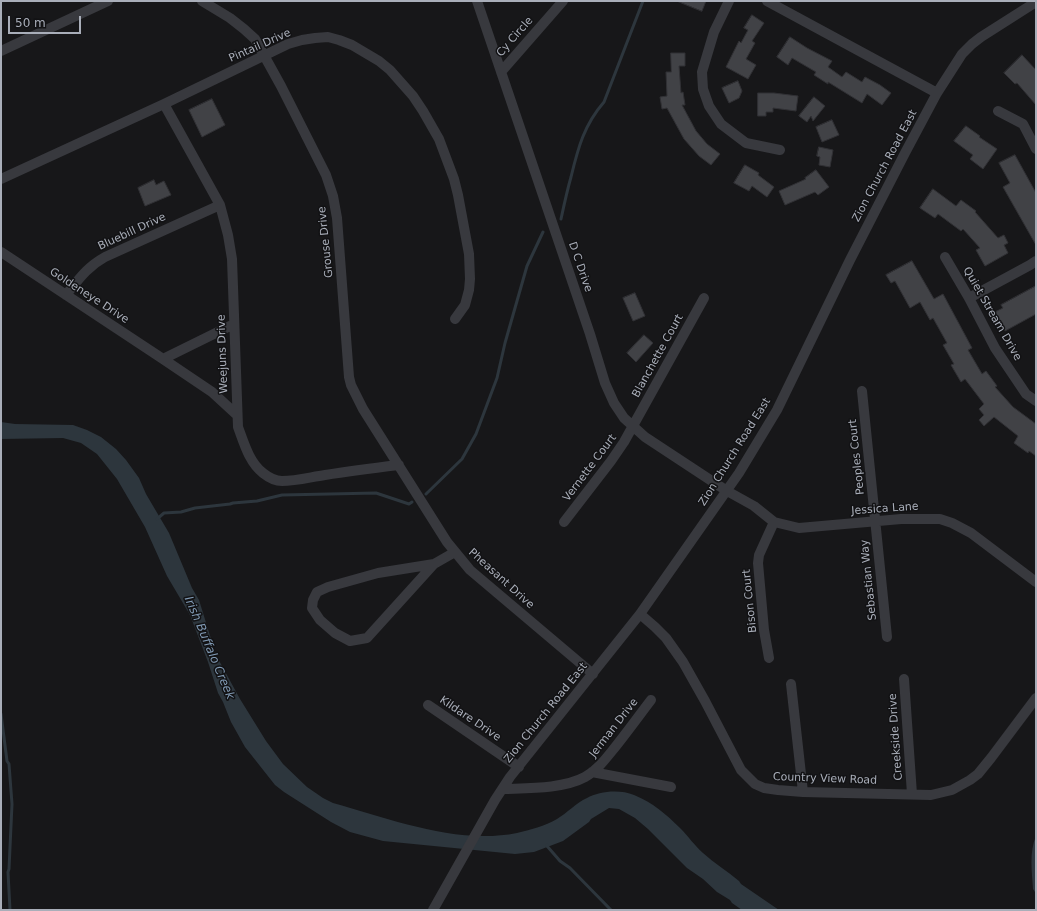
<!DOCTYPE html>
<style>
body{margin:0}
#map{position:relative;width:1037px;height:911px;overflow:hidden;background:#171719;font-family:"DejaVu Sans",sans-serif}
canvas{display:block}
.frame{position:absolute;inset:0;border:2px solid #a9aeb9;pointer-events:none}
.scale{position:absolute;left:8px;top:16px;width:73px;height:18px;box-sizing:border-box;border:2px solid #a9aeb9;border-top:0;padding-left:5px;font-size:12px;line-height:14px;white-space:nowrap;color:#a9aeb9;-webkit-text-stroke:3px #121214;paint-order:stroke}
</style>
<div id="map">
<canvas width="1037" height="911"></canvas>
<div class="frame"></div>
<div class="scale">50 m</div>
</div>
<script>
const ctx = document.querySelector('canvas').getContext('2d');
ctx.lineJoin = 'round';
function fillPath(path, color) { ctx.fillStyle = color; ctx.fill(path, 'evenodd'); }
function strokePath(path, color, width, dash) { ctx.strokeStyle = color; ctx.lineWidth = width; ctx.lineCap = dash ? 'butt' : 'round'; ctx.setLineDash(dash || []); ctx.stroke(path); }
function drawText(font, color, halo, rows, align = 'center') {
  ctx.font = font + ' "DejaVu Sans",sans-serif'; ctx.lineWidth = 3; ctx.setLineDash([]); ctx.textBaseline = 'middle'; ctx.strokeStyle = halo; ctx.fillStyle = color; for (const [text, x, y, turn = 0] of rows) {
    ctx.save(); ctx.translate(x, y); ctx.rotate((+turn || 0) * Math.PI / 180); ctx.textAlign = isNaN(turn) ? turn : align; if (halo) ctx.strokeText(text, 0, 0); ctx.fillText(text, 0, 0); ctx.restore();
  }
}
fillPath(new Path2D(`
 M1 422 15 424 73 425 87 430 101 437 116 449 126 460 139 478 146 494 169 533 192 588 199 600 216 655 240 699 266 741 283 764 307 787 323 798 333 803C391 819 456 845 517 833 530 830 545 826 557 819 567 813 576 803 587 798 599 791 620 789 634 795 652 802 667 815 680 828 688 836 695 846 703 853 714 863 727 871 739 881L741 884 779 910H742L732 903 730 900 717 892 703 879 687 868 648 829 635 818 619 809 609 808 591 819 589 822 563 841 534 852 515 854 383 841 350 832 331 822 284 792 275 785 245 747 231 722 223 702 218 693 208 662 190 615 167 576 145 527 117 479 97 454 81 443 63 438 1 439Z
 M1036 836V910H1035V892L1033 889C1032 872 1029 852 1036 836Z`), '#2d363d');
strokePath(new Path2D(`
 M561 219C564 205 567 191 571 177 578 148 584 125 604 102L643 1
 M426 494 462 459 476 434 497 378 505 343 527 266 543 232
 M157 519 164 513 181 512 195 508 230 504 233 503 257 501 282 495 376 493 409 504 412 502
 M1 714 7 761 9 764 12 804 9 869 8 872 10 910
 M547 845V846L560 861 570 868 611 910`), '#2d363d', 3);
const building = new Path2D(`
 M677 1H706L702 11Z
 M752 15 764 23 752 41 755 43 746 59 756 65 748 79 726 67 739 41 741 43 748 30 744 28Z
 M790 37 807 48 832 61 828 67 842 77 846 72 862 82 865 77 880 85 891 93 882 105 867 94 862 103 828 82V84L814 75 816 72 792 58 788 65 777 57Z
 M671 53H685V66H679L681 93 683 92 685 105H682L696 131 707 144 720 154 711 165 699 156 684 139 667 108 662 109 660 97 667 96 666 72H671Z
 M1022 55 1036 70V105L1017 83 1015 84 1004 73Z
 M738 81 742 91 739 98 729 103 722 88Z
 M758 93H774L798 96 796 111 773 108V112H766V116H758Z
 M814 97 825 106 813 121 811 116 807 122 799 116Z
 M212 99 225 125 202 137 189 110Z
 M832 120 839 135 822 142 816 127Z
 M966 126 980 136 979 137 997 149 983 169 970 159 973 155 954 141Z
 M819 147 833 150 830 167 819 165 820 157 817 156Z
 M1015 155 1036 193V245L1003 187 1010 183 999 163Z
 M745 165 759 173 758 175 774 187 767 197 752 186 749 191 734 183Z
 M816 170 829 187 818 195 815 192 785 205 779 191 806 179 805 178Z
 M154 180 156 185 164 181 171 195 145 206 138 188Z
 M933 189 956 206 961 200 976 211 975 212 998 238 1004 235 1008 243 1004 245 1008 253 985 266 976 250 980 248 963 229 961 231 938 214 935 218 920 208Z
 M912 261 934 299 943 294 972 348 968 350 982 374 986 371 997 386 995 387 1013 407 1036 424V456L1029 451 1028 453 1014 443 1018 436 994 417 984 426 979 420 984 415 979 409 984 404 965 379 961 382 951 365 954 364 943 345 947 343 933 318 930 320 920 302 910 308 895 281 891 283 886 275Z
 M1036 286V314L1005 331 995 312 1003 308 1001 305Z
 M635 293 645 316 633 321 623 298Z
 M644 335 653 343 636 362 627 353Z`);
fillPath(building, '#414246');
strokePath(building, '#313135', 1);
strokePath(new Path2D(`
 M202 1 230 18 244 29 255 39 281 86 326 175 333 196 337 218 349 377 351 385 363 409 447 542 470 570 593 674
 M477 1 590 334 605 383 614 403 624 418 645 437 727 491 754 506 774 522 799 528 901 519H940L952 523 971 533 1036 582
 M729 1 714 32 702 72 703 89 709 106 721 124 746 143 780 150
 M767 1 937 93
 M1 51 108 1
 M501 72 563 1
 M164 104 220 205 228 235 232 259 238 427C244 443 249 462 263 473 268 477 276 481 282 481 296 481 311 477 325 475 350 471 374 468 399 465
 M998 111 1023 124 1036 149
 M1 179 164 104 288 44 302 40 315 38 328 37 339 40 352 45 379 61 390 70 413 96 423 111 439 139 454 179 458 195 469 254 470 279 469 290 465 305 455 319
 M1 252 163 359 234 324
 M945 257 969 298 995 348 1026 394 1036 401
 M66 295C79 279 87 267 105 257L220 205
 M969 298 1030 265 1036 261
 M163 359 212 392 237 415
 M862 391 887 637
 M564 522 611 461 624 442 704 298
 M434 564 378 573 328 587 317 592 313 600 312 608 320 620 335 633 350 641 367 638 434 564 455 552
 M640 614 655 627 666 638 683 662 705 701 741 770 755 784 764 788 778 790 803 792 931 795 952 790 970 780 978 774 991 758 1036 698
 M769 658 764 630 758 563 759 555 774 522
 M904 679 912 794
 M791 684 803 792
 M428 705 519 767
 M592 772 671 787
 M503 789C527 788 563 789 585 777 596 771 604 761 612 751 625 735 638 717 651 700
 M433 910 495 800 510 777 640 614 739 473 777 410 850 260 905 153 937 93 962 54 972 44 981 37 1036 2`), '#38393e', 10);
drawText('11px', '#a9aeb9', '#121214', [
 ["Cy Circle",515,37,-49],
 ["Pintail Drive",260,46,-24],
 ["Zion Church Road East",885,166,-62],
 ["Bluebill Drive",132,232,-25],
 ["Grouse Drive",326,242,-96],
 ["D C Drive",580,267,71],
 ["Goldeneye Drive",89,296,33],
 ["Quiet Stream Drive",992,314,60],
 ["Weejuns Drive",223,354,-92],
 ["Blanchette Court",658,356,-61],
 ["Zion Church Road East",735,452,-58],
 ["Peoples Court",857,457,-96],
 ["Vernette Court",590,468,-53],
 ["Jessica Lane",885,509,-4],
 ["Pheasant Drive",501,579,42],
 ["Sebastian Way",869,580,-96],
 ["Bison Court",750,601,-96],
 ["Zion Church Road East",546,713,-51],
 ["Kildare Drive",470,719,34],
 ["Jerman Drive",614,728,-52],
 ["Creekside Drive",896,737,-94],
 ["Country View Road",825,779,2]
]);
drawText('italic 12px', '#819ab4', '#121214', [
 ["Irish Buffalo Creek",209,648,67]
]);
</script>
